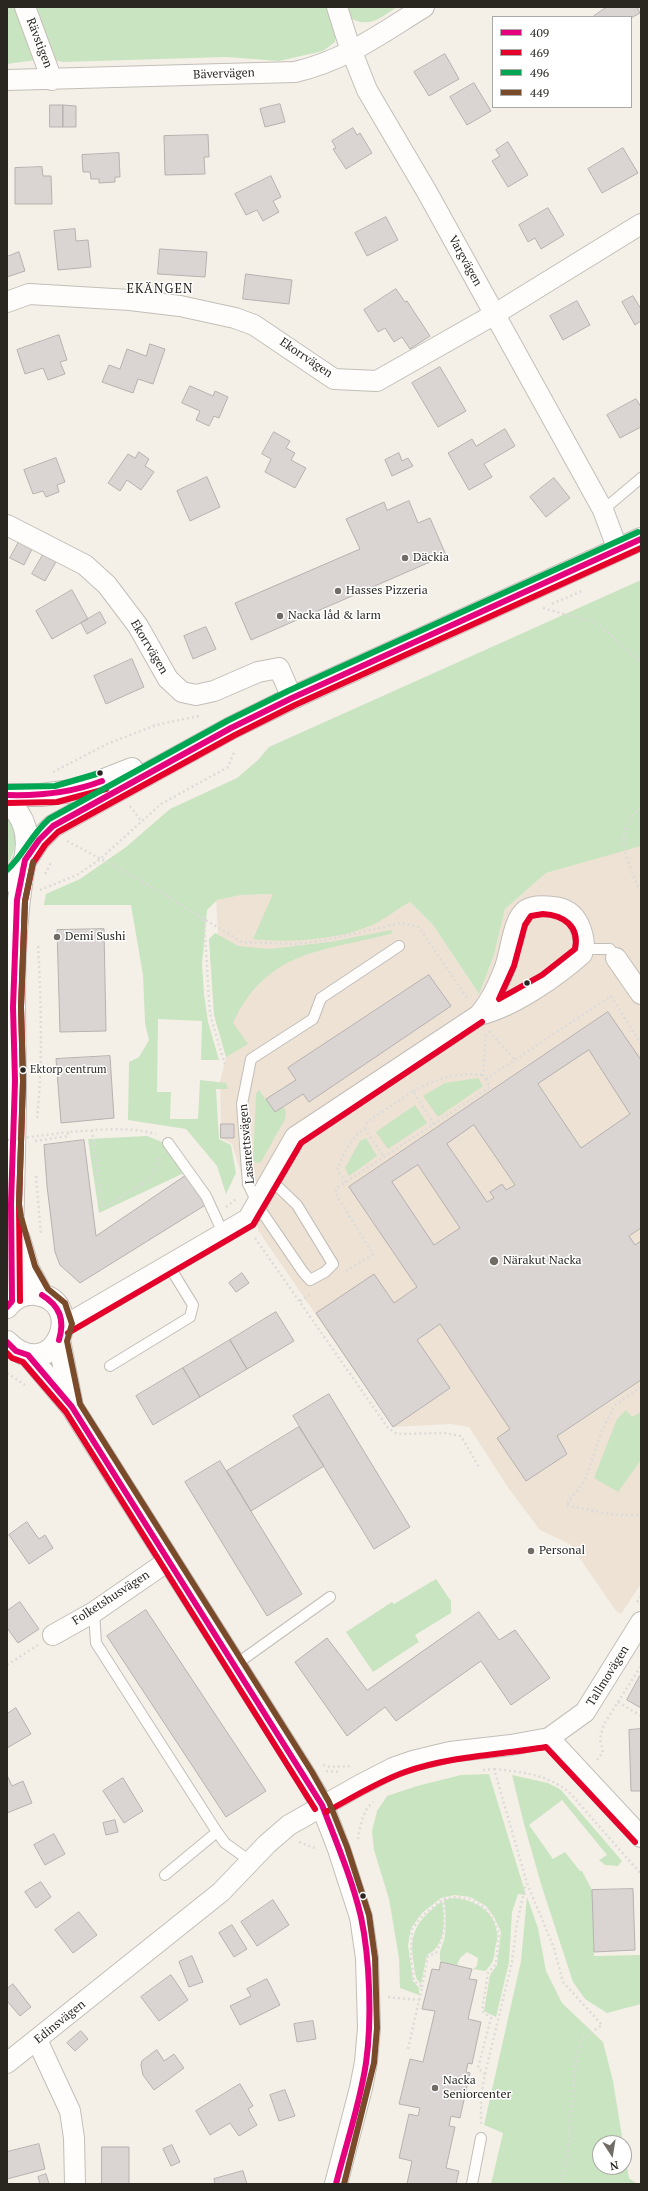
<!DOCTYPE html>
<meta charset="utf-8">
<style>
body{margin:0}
#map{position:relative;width:648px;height:2191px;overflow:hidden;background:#f5f0e7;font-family:"PT Serif",serif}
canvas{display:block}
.frame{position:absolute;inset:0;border:8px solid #2a2721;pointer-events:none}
.legend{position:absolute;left:492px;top:16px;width:140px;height:92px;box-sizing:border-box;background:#fff;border:1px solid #aaa9a6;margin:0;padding:5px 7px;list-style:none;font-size:12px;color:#2a2721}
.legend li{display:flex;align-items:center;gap:8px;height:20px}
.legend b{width:20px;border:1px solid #aaa9a6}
.north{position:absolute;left:592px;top:2135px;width:40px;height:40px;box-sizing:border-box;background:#fff;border:1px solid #aaa9a6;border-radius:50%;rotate:168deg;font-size:11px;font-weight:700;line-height:16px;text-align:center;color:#2a2721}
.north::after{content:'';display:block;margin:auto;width:14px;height:18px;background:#716d66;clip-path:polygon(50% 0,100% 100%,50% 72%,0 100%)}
</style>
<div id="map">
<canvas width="648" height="2191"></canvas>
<div class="frame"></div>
<ul class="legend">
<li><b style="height:5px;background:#e5007d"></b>409</li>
<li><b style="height:5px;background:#e4002b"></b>469</li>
<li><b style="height:5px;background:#00a651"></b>496</li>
<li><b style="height:5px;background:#7a4b2a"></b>449</li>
</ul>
<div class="north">N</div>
</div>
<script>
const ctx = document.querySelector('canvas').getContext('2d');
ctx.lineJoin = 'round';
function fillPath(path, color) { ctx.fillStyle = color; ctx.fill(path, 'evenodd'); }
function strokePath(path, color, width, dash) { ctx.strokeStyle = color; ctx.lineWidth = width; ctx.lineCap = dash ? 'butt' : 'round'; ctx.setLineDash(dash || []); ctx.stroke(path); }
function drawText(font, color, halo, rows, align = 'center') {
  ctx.font = font + ' "PT Serif",serif'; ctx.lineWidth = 3; ctx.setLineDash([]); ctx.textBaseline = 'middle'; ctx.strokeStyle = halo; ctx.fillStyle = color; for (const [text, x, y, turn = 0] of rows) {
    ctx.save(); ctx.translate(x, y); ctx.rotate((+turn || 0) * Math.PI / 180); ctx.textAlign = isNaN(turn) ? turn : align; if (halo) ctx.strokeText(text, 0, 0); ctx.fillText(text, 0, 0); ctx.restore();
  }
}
fillPath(new Path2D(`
 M641 845V1584L621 1614 616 1611 570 1544 540 1530 509 1489 469 1427 450 1424 393 1427 259 1232 232 1144 221 1138 220 1082 226 1057 214 1015 209 939 218 933 216 900 241 895 273 894 366 928 410 902 433 925 479 994 494 955 505 909 546 873Z`), '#eee2d5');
fillPath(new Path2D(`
 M7 7H15L36 60 7 64Z
 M33 7H329L336 33 335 42 323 51 279 61 226 57 63 62 54 60Z
 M347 7H397C382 17 370 28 352 19Z
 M641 580V846L546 873 505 909 494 955 479 994 433 925 410 902C395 910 380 923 365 928 333 940 286 943 253 939L273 894 241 895 217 900 207 910 202 964 204 994 208 1022 219 1060H201L202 1021 158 1019 157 1092H171L170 1119H198L200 1080 226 1083 228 1089H216L219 1139 231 1145 236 1173 226 1194 217 1166 186 1129 128 1120 129 1062 139 1057 149 1040 145 1023 143 975 131 905H44L46 894 80 879 126 847 170 809 237 778 258 760 269 747Z
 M7 815C18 832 18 848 7 865Z
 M391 930 393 933C325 952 268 948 233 1023L248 1044 226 1057 214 1015 209 939 215 933 238 946 269 949 330 942Z
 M478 1078 483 1086 438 1117 423 1096 445 1083Z
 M259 1090 275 1112 283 1107 286 1111 285 1119 261 1162 257 1163 253 1161 256 1094Z
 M415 1105 427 1123 388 1149 376 1132Z
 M147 1136 162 1142 184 1173 99 1213 88 1139Z
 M366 1138 377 1156 349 1176 345 1168 360 1141Z
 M626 1410 632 1417 641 1412V1460L618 1492 594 1478 617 1419Z
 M436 1579 451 1601V1613L415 1635 419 1642 373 1672 346 1632 392 1602 394 1604Z
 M489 1774 526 1895 518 1894 512 1912 509 1962 496 2017 484 2011 490 1975 497 1965 501 1932 494 1917 486 1906 470 1897 454 1895 441 1898 422 1913 411 1928 408 1945 413 1981 419 1988V1995L400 1988 399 1958 389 1899 374 1850 372 1831 377 1811 387 1796 417 1786 461 1775Z
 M512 1775 548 1783 561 1790 622 1861 618 1866 605 1865 599 1860 607 1855 562 1800 529 1825 553 1859 565 1852 580 1871H582L592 1890 594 1956 641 1955V2004L607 2013 585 1999 573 1982 541 1884 524 1824Z
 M527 1897 538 1928 546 1971 562 2003 603 2042 613 2081 623 2143H600V2167H624V2149L629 2178 637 2184H491L503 2133 484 2125 521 1961Z
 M454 1898C475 1900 494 1910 497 1933 498 1938 496 1944 495 1949 494 1959 493 1964 485 1971L473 1969 477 1966 478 1958 467 1952 460 1958 457 1965 441 1962C437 1951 444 1945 445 1935 446 1923 446 1912 444 1900Z
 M442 1901C445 1920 446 1946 427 1955L421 1984C415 1979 415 1973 414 1965 408 1932 417 1921 442 1901Z`), '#c9e4c0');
const building = new Path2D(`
 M607 7H637L640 13 631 18 594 17V16Z
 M445 54 459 79 429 96 414 72Z
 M474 83 491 111 467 125 450 97Z
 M280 104 285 122 265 127 260 109Z
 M50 105H63V127H50Z
 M63 105 76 106V127H63Z
 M353 128 357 135 360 133 372 153 346 169 333 149 336 148 332 141Z
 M208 135 209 157H204L205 174 165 175 164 136Z
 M508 142 528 175 508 187 492 161 500 156 496 150Z
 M623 148 638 173 602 193 588 169Z
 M119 153 120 177H115V182L99 183V179H91L90 172H83L82 155Z
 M42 167 43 176H51L52 204H15V168Z
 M271 176 281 197 273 201 279 212 263 221 257 210 246 215 235 194Z
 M548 208 564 235 541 249 535 238 528 242 519 225Z
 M386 217 398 240 367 256 355 233Z
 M75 229 76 241 88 240 91 267 58 270 54 231Z
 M160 249 207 252 205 277 158 274Z
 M19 252 25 271 7 277V257Z
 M246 274 292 280 289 304 243 299Z
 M396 289 405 302 407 301 430 336 410 349 402 337 394 342 385 328 378 332 364 310Z
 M633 296 641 309V321L635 325 622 302Z
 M577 301 590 325 563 340 550 316Z
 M59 335 67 360 60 362 65 374 48 380 43 368 25 374 17 350Z
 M150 344 165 349 153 384 138 379 133 393 102 382 109 365 120 369 127 349 146 356Z
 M440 367 466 411 438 427 412 383Z
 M190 386 213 396 215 391 228 397 219 418 214 416 209 426 196 420 200 411 182 403Z
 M636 399 641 407V427L620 438 607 415Z
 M505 429 515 446 484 464 492 477 469 490 448 453 472 439 476 446Z
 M274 432 290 441 286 448 295 453 291 460 306 468 295 488 265 472 271 459 262 454Z
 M139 452 149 459 145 466 154 472 141 490 127 480 120 491 108 483 128 454 135 458Z
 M399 453 402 461 408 458 413 466 392 476 385 460Z
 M56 458 65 482 57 485 59 492 46 497 43 491 33 494 24 470Z
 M207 477 220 507 190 521 177 491Z
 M554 478 570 498 546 517 530 497Z
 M409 501 418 523 430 518 446 555 251 640 235 603 360 549 346 519 384 502 387 510Z
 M20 540 33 547 24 565 10 558Z
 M44 553 57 560 45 581 32 574Z
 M72 590 88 619 52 639 36 611Z
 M100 612 106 623 87 634 81 623Z
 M206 627 216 649 193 659 184 636Z
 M132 659 144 687 106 704 94 676Z
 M104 929 106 1031 60 1032 57 930Z
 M429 975 451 1006 309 1102 303 1094 275 1112 266 1099 296 1080 288 1068Z
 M608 1012 641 1060V1228L629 1236 635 1245 641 1241V1380L557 1436 567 1454 526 1481 497 1438 510 1429 440 1324 417 1340 450 1388 393 1427 316 1313 374 1274 394 1303 417 1287 349 1187ZM589 1050 630 1114 581 1148 538 1084ZM474 1125 515 1185 506 1190 502 1184 490 1192 494 1198 487 1202 447 1144ZM418 1165 460 1228 434 1245 392 1182Z
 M110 1056 114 1118 61 1123 56 1059Z
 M221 1124H234V1138H221Z
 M84 1140 96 1236 186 1175 207 1204 80 1283 60 1265 55 1252 47 1186 44 1145Z
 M242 1273 249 1283 236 1292 229 1283Z
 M276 1312 294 1341 247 1369 230 1340Z
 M230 1340 247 1369 200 1397 183 1368Z
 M183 1368 200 1397 153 1425 136 1396Z
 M329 1394 410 1527 374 1549 293 1416Z
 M299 1427 324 1466 251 1511 227 1471Z
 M220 1461 302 1594 267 1616 185 1482Z
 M27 1522 39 1539 45 1535 53 1548 29 1564 9 1535Z
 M20 1602 39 1629 18 1643 7 1628V1611Z
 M146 1610 266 1791 226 1817 107 1636Z
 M479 1612 499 1640 515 1630 550 1678 511 1705 481 1661 396 1721 385 1707 347 1736 295 1662 327 1638 367 1690Z
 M640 1676 641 1677V1708L627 1700Z
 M16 1708 31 1734 7 1748V1714Z
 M641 1729V1791H631L629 1730Z
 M7 1775 12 1786 23 1781 32 1803 7 1813Z
 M123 1778 143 1811 124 1823 103 1791Z
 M115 1820 118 1832 106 1835 103 1823Z
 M54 1834 65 1854 45 1865 34 1845Z
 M41 1882 51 1897 36 1908 25 1892Z
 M633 1889 635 1950 594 1952 592 1890Z
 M273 1900 289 1925 257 1946 241 1922Z
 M79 1912 97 1935 73 1953 55 1930Z
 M232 1925 247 1949 234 1957 219 1933Z
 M192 1956 203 1982 189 1987 179 1962Z
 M441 1962 472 1969 469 1979 477 1980 468 2019 481 2022 472 2064 468 2063 466 2072 470 2073 460 2118 451 2116 449 2126 455 2127 446 2168 459 2171 456 2184H407L412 2161 399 2158 409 2114 418 2116 420 2108 399 2104 410 2059 423 2062 435 2011 422 2009 432 1969 439 1970Z
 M171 1975 188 2000 159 2021 141 1997Z
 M267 1979 280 2005 240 2025 230 2006 251 1996 247 1989Z
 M13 1984 31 2007 20 2016 7 2001V1989Z
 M313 2021 316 2039 297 2042 294 2024Z
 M81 2031 88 2039 75 2051 67 2043Z
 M157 2050 164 2061 174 2054 184 2068 154 2090 143 2075 141 2065 142 2061Z
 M240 2084 253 2106 248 2109 257 2125 239 2136 230 2123 210 2135 196 2111Z
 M285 2090 295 2116 279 2121 270 2095Z
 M39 2144 45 2169 7 2179V2152Z
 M172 2145 180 2162 171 2166 163 2149Z
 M102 2147H129V2184H102Z
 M243 2171 247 2184H215L214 2179Z
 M46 2174 49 2184H40L38 2177Z`);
fillPath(building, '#dad5d3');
strokePath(building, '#b5b1af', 1);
const service = new Path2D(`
 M603 510 641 478
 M584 949H610L616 958
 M168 1143 206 1196 223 1233
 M257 1202 248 1184 242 1104 251 1059 313 1019 321 998 399 946
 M252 1217 262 1212 303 1272 310 1280 325 1272 333 1264 297 1205 271 1180
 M110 1366 190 1317 193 1305 169 1266
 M94 1612 96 1643 217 1832 225 1843 250 1861
 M235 1665 330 1597
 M165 1875 217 1832
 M472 2184 481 2138`);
const minor = new Path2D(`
 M25 7 52 80
 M337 7 348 42 367 90 427 192 603 510 618 550
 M7 80 295 72C346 60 380 34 424 7
 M7 302 29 294 130 300 180 306 235 318 254 325 334 379 377 381 495 314 641 224
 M7 525 85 565 107 585 138 626 168 679 182 692 196 695 214 691 258 672 279 668 292 698
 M616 958 641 994
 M64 1326 248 1219 295 1137 479 1015C490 1002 498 986 504 970 511 954 512 920 526 910 533 905 545 906 553 907 565 908 574 914 579 925 583 934 586 944 582 954 556 977 513 1007 479 1015
 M53 1635 94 1612 168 1561
 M549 1738 585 1712 641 1622
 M37 2040 70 2111 74 2138 75 2184
 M7 2063 221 1892 267 1844 289 1825 360 1785 393 1768 413 1761 450 1752 511 1745 549 1738 641 1837`);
const tertiary = new Path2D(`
 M19 1239 28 1269 42 1295
 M12 1301C11 1227 15 1154 15 1080 14 1006 11 932 25 860
 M7 1307C14 1298 24 1293 36 1294 89 1301 54 1388 7 1342
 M59 1340 72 1406
 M28 1355 72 1407 305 1776 322 1805 339 1849 361 1917 367 1958 369 2028 366 2062 361 2088 336 2184`);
const secondary = new Path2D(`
 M7 795H41L79 790 132 769
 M7 801C25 817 30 835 25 860
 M7 881 19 870 39 840 53 826 231 728 292 698 641 539`);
strokePath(service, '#c2beb8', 12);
strokePath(minor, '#c2beb8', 22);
strokePath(tertiary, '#c2beb8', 24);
strokePath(secondary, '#c2beb8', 24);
strokePath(new Path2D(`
 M552 604 584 590
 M543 608 596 623 641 662
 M53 772 107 744 156 725 199 716
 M130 806 142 822
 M67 841 133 876 242 942 295 944 321 941 402 923 419 927 467 998
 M45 874 52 861
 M638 887C630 865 615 840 630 819 634 815 636 810 641 808
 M40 890 77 875 99 860 161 804 228 767 235 750
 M204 920 210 1014 225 1065
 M489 1031 515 1060
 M486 1079 611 996 641 1044
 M413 1091C434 1079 459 1072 483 1075
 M37 1118C43 1061 41 1002 38 945
 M365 1129 367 1122 413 1091 434 1124
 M92 1130 102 1208 148 1181 161 1157
 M35 1141 68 1136V1132C97 1130 128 1126 156 1134
 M36 1176 41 1235
 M346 1182 337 1170C343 1156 351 1136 365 1129L384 1157
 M226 1207 236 1199
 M255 1238 388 1428 397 1434 444 1433 461 1436 480 1469
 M346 1271 373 1254 335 1193 338 1187 490 1087 483 1075 486 1034
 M300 1301 310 1295
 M7 1373 25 1385
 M641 1387 615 1405 602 1430 585 1480 566 1505C591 1510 616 1518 641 1514
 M637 1602 641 1596
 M7 1665 38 1645
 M618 1702 641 1716
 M597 1760 603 1752 600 1738 604 1724 641 1666
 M323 1765 330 1767 352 1766
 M494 1769C522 1772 546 1774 569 1792L641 1874
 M483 1770 494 1769 527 1883 554 1948 563 1982 602 2025 582 2039 576 2058 568 2150 562 2184
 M326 1771 341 1772
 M358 1839C360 1826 363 1810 373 1802
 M299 1842 317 1849
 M422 1987 428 1956 436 1953C445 1934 446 1919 443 1899
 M388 1997 419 2000
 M408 2049 422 1987 414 1981 411 1957 412 1929 423 1915 443 1899 454 1897 470 1899 484 1907 493 1919 499 1933 496 1964 488 1973 482 2011 491 2018 478 2068 485 2074 481 2097V2124
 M485 2074 512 1962 517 1923 526 1883`), '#dcdbd9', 2.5, [2, 3]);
strokePath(service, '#fefdfb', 10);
strokePath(minor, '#fefdfb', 20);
strokePath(tertiary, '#fefdfb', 22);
strokePath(secondary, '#fefdfb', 22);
strokePath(new Path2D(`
 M7 1140 68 1132`), '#dcdbd9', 2.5, [2, 3]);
strokePath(new Path2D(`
 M7 795C40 796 71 793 102 781
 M42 1295C60 1306 65 1320 59 1340
 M7 1307 12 1301 11 1204 15 1081 13 1007 17 900 25 860 39 840 53 826 231 728 292 698 641 539
 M7 1342 16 1351 28 1355 72 1407 322 1805C336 1841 352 1879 361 1917 370 1959 372 2021 366 2063 360 2104 346 2144 336 2184`), '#e5007d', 6);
strokePath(new Path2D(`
 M7 803 57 802 106 789
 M543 914C563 915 580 926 575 949L542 975 499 999 514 966 525 925 531 916Z
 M20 1301 19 1204 23 1081 21 1007 25 901 33 863 45 845 58 832 235 735 295 705 641 548
 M68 1333 253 1225 301 1143 482 1022
 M7 1353 12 1358 23 1362 66 1412 315 1809
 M326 1812C352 1798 377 1782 405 1772 450 1756 499 1755 546 1747L635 1842`), '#e4002b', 6);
strokePath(new Path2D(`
 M7 787 55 786 100 773
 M7 870C23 856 31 835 49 819L227 721 288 691 638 532`), '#00a651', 6);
strokePath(new Path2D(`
 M33 862 25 901 21 1007 23 1081 19 1204 21 1217 35 1266 48 1289 65 1303 72 1324 67 1341 80 1404 312 1772 329 1802 347 1847 369 1915 375 1958 377 2028 374 2063 344 2184`), '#7a4b2a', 6);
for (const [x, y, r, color] of [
 [405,558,4,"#716d66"],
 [338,591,4,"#716d66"],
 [280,616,4,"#716d66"],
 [100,773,3.5,"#2a2721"],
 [57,937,4,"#716d66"],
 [527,983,3.5,"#2a2721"],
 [23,1070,3.5,"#2a2721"],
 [494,1261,5,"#716d66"],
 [531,1551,4,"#716d66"],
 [363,1896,3.5,"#2a2721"],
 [435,2088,4,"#716d66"]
]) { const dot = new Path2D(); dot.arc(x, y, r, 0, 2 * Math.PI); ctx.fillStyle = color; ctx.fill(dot); strokePath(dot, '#fff', 1.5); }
drawText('11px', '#2a2721', '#fff', [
 ["Ektorp centrum",30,1070]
], 'left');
drawText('12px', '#2a2721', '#fff', [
 ["Rävstigen",39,43,69],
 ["Bävervägen",224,74,-2],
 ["Vargvägen",465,261,61],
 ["Ekorrvägen",306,358,34],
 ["Ekorrvägen",149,647,59],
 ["Lasarettsvägen",247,1144,-95],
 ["Folketshusvägen",111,1598,-33],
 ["Tallmovägen",608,1676,-58],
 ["Edinsvägen",60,2022,-39]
]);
drawText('12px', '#2a2721', '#fff', [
 ["Däckia",413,558],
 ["Hasses Pizzeria",346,591],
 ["Nacka låd & larm",288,616],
 ["Demi Sushi",65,937],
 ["Närakut Nacka",503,1261],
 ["Personal",539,1551],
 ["Nacka",443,2081],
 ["Seniorcenter",443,2095]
], 'left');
ctx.letterSpacing = '1px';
drawText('13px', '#2a2721', '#fff', [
 ["EKÄNGEN",160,289]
]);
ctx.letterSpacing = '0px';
</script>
